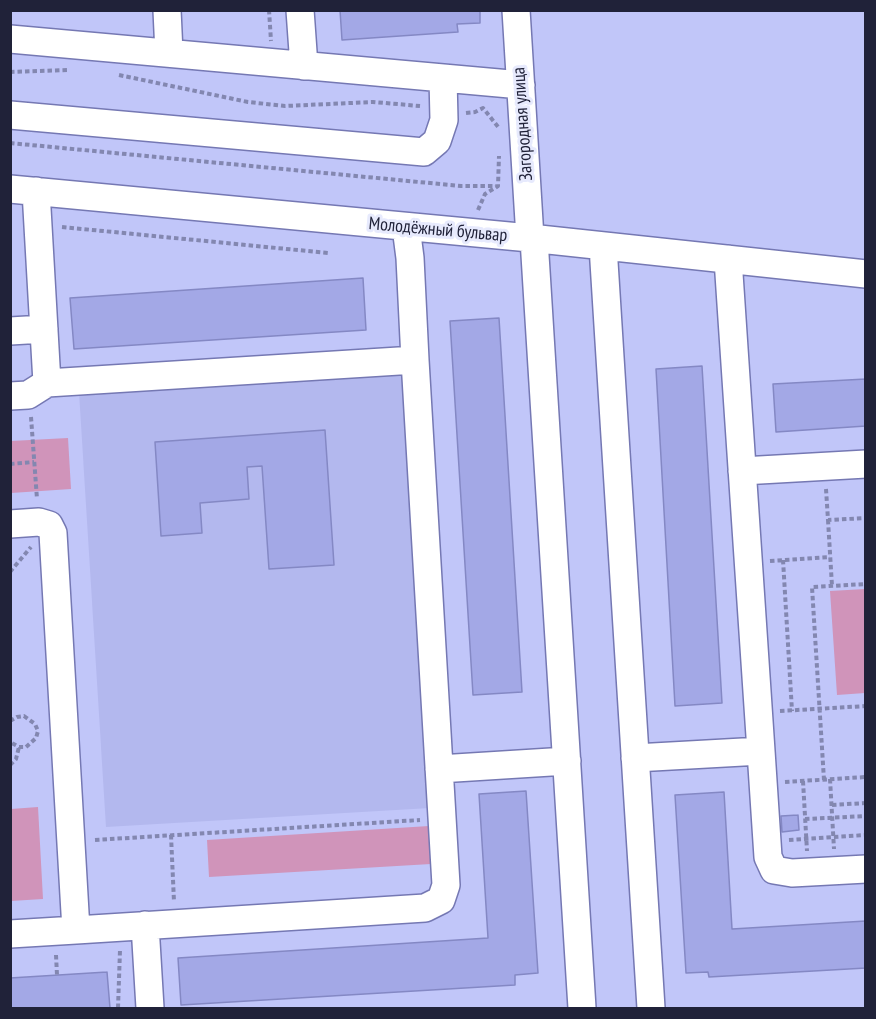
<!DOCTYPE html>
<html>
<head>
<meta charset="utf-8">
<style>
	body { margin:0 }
	#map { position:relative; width:876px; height:1019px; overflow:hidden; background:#c1c6f9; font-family:"PT Sans Narrow",sans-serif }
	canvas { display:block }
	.frame { position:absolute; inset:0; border:12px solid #202239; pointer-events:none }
</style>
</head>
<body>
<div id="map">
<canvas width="876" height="1019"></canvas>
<div class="frame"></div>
</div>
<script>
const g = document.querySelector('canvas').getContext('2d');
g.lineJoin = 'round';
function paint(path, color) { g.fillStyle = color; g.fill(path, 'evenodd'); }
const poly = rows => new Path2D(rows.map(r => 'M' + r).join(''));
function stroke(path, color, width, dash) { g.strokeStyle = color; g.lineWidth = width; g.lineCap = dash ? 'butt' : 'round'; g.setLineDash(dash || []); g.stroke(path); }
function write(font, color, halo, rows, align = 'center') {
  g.font = font + ' "PT Sans Narrow",sans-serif'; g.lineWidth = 6; g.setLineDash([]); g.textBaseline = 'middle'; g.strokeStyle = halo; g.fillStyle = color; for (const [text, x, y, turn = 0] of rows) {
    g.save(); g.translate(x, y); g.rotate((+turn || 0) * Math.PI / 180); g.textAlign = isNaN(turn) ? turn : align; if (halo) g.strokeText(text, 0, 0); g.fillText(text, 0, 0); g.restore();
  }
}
paint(poly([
	[404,370,430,808,106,827,79,392]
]), '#b3b8ee');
paint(poly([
	[68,438,71,489,11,493,11,441],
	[865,589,865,693,837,695,830,591],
	[38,807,43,899,11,901,11,809],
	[429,826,431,864,209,877,207,840]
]), '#d094ba');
const building = poly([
	[340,10,480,10,480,23,457,24,458,32,342,40,340,10],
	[363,278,366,330,74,349,70,298,363,278],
	[499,318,522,692,473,695,450,321,499,318],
	[702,366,722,703,675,706,656,369,702,366],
	[866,379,866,426,776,432,773,384,866,379],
	[325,430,334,565,269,569,262,466,247,467,249,499,200,503,202,533,161,536,155,442,325,430],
	[526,791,538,973,515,975,515,985,181,1005,178,958,488,938,479,794,526,791],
	[724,792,732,929,866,921,866,968,709,977,708,972,686,973,675,795,724,792],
	[798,815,799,830,782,832,781,816,798,815],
	[107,972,110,1008,10,1008,10,978,107,972]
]);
paint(building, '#a3a8e6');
stroke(building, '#8488c4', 1.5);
const minor = poly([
	[167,10,169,53],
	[300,10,304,66],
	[516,10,530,238],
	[10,39,521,85],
	[10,115,424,152,437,141,444,120,443,78],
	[10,189,530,238,866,274],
	[534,239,582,1008],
	[603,246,651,1008],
	[10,331,44,329],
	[47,383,415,360,410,258,406,227],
	[10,396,28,395,47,383,36,191],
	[742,471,866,464],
	[10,524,39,522,49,525,53,533,76,930,10,934],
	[761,751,768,857,774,870,792,873,866,869],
	[635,758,761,751,728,259],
	[439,769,567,761],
	[145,925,150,1008],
	[76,930,425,908,441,900,446,885,415,360]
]);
stroke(minor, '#7578b3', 30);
stroke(poly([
	[269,10,271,41],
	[10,72,67,70],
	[119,75,248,102,285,106,373,102,420,106],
	[466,113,475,112,483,108,499,128],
	[10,143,461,186,496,186],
	[478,210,485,194,498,186,499,156],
	[62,227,328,253],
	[31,417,37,499],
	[10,464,34,462],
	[826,489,828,520,866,518],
	[828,520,832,586],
	[783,560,792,711],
	[770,561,830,557],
	[10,572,31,547],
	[780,711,866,706],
	[10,721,17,717,24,716,35,724,38,731,36,738,26,747,19,747,10,742],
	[10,765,16,759,19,747],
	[830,779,834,849],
	[824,780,812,587,866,584],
	[803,781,807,851],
	[785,782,866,777],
	[832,805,866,803],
	[805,819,866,816],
	[171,835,174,902],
	[95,840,420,820],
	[789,840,866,835],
	[56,955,57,975],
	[118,1008,120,950]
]), '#8387b0', 4, [4.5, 3]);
stroke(minor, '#fff', 27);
write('18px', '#202239', '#e7eafd', [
	["Загородная улица",523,124,-94],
	["Молодёжный бульвар",438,230,5]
]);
</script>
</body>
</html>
